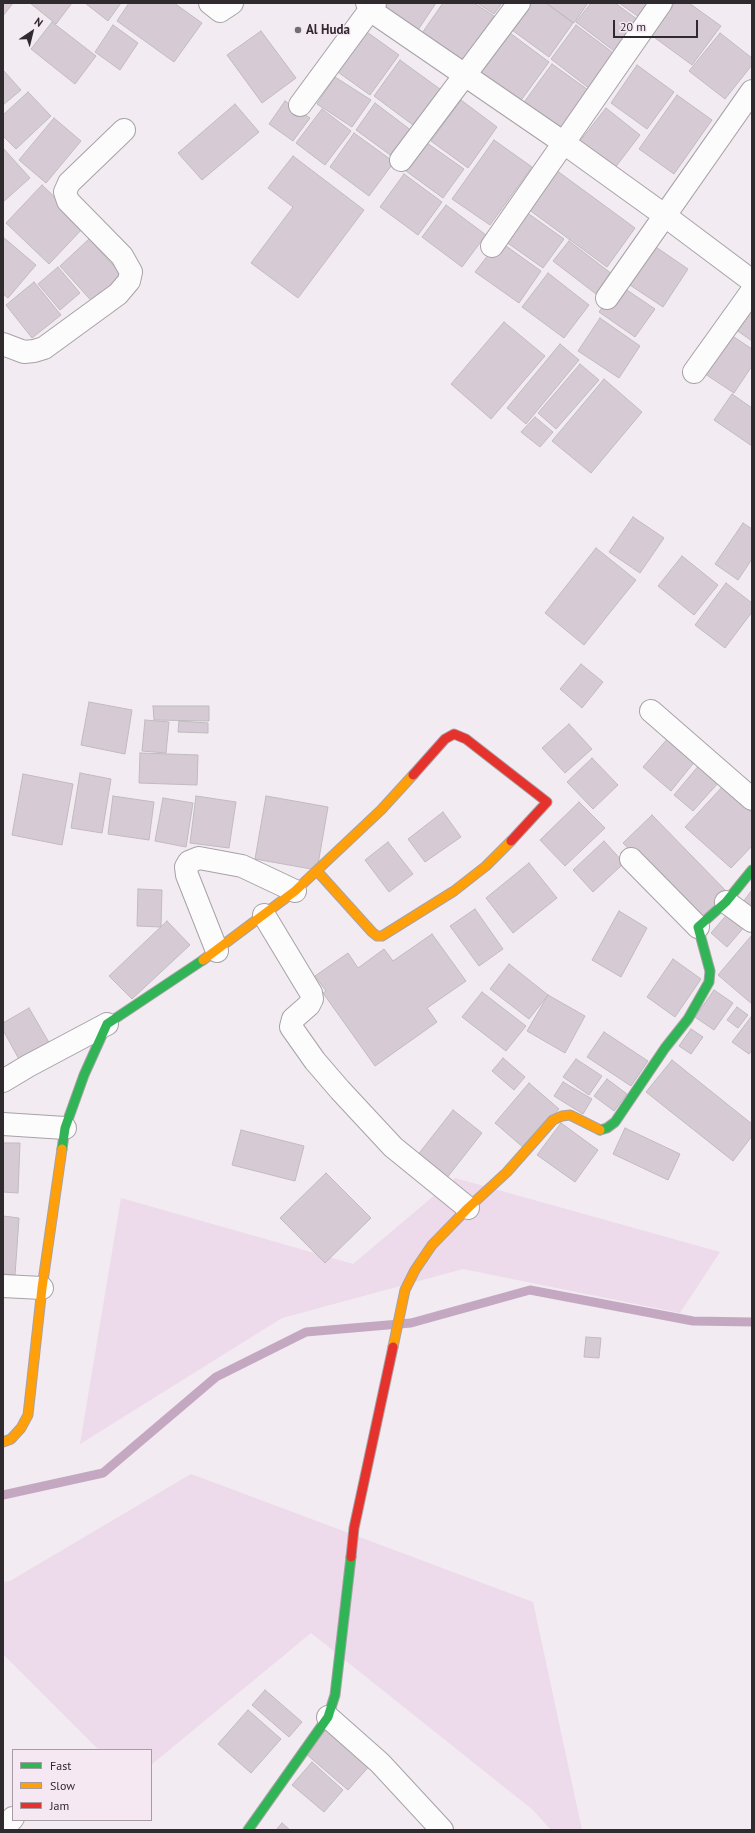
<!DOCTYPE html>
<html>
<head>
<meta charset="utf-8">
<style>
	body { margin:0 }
	#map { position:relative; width:755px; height:1833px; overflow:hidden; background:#f2ebf1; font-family:"PT Sans",sans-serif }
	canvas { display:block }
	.frame { position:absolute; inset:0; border:4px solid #2f2a2e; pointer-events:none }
	.legend { position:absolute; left:12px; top:1749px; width:140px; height:72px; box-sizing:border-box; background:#f5e8f3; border:1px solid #a69ca4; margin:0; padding:5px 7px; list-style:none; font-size:12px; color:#2f2a2e }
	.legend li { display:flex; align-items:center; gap:8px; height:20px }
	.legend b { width:20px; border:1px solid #a69ca4 }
	.north { position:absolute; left:12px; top:12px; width:40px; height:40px; -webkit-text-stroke:3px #f5e8f3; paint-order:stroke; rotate:35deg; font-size:11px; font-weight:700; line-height:16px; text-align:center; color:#2f2a2e }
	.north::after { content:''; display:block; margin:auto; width:14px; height:18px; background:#2f2a2e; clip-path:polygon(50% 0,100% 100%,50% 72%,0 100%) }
	.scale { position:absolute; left:613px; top:20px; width:85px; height:18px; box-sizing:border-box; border:2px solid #2f2a2e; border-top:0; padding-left:5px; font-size:12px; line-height:14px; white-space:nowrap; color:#2f2a2e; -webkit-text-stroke:3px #f5e8f3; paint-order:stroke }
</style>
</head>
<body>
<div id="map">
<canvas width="755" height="1833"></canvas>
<div class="frame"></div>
<ul class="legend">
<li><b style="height:5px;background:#30b455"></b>Fast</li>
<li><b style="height:5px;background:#ff9f0a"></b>Slow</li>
<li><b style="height:5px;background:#e5322d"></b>Jam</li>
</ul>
<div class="north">N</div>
<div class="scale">20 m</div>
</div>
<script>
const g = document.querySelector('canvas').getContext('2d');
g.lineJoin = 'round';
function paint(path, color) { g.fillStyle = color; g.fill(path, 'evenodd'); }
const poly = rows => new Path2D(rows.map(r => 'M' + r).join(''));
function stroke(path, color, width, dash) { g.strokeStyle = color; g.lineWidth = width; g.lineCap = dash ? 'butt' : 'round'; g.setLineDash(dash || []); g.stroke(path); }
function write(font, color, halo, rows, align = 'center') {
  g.font = font + ' "PT Sans",sans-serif'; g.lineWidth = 3; g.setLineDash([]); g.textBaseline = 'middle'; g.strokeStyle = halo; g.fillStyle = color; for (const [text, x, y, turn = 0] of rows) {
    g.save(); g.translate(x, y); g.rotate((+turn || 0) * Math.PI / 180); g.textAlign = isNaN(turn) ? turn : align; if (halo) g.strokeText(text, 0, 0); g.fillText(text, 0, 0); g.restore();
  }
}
paint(poly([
	[455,1178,720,1252,680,1313,463,1269,282,1318,80,1444,121,1198,353,1264],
	[191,1474,533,1602,582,1830,551,1830,533,1810,311,1633,151,1765,151,1750,99,1750,3,1654,3,1582,10,1581]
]), '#eddaea');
stroke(poly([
	[3,1495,103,1473,216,1377,306,1332,411,1323,530,1290,693,1321,752,1322]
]), '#c4a8c1', 9);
const building = poly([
	[3,3,13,3,3,16,3,3],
	[30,3,72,3,56,24,30,3],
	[85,3,121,3,108,21,85,3],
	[129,3,174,3,202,23,174,62,117,21,129,3],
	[387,3,436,3,414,36,380,13,387,3],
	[443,3,474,3,494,16,461,64,420,36,443,3],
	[477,3,502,3,494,14,477,3],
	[531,3,546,3,573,23,549,57,512,30,531,3],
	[546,3,588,3,574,23,546,3],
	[591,3,615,3,645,25,622,57,576,22,591,3],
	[619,3,649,3,639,17,619,3],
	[675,3,689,3,721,26,692,65,651,35,675,3],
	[52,22,96,56,75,84,31,49,52,22],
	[113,25,138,43,120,70,95,52,113,25],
	[576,25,616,55,590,89,551,59,576,25],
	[364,30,399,55,370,95,335,70,364,30],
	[261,31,296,78,262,103,227,55,261,31],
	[510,33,549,62,517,106,478,77,510,33],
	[720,33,752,58,752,65,725,99,689,71,720,33],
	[400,60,444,92,417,128,374,96,400,60],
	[552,64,591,92,557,137,519,109,552,64],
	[637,65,674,92,647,129,611,103,637,65],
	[3,70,21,90,3,105,3,70],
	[335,77,371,100,352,127,317,104,335,77],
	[28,92,51,116,16,149,3,136,3,115,28,92],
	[677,95,712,120,674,174,639,149,677,95],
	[461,100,497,127,468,168,431,141,461,100],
	[285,101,310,118,293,141,269,124,285,101],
	[375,103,412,131,393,157,356,130,375,103],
	[235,104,259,132,202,180,178,153,235,104],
	[606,108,640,135,611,173,576,146,606,108],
	[322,109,351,131,325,165,296,143,322,109],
	[54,118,81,141,46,183,19,160,54,118],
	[354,133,394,162,369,196,330,167,354,133],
	[494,140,532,167,490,225,452,199,494,140],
	[427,143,464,169,443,198,406,171,427,143],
	[3,148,30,178,3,202,3,148],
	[293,156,364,210,298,298,251,263,293,207,268,188,293,156],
	[556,170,635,228,607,267,528,209,556,170],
	[404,174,442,202,418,235,380,207,404,174],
	[42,185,85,226,49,264,6,223,42,185],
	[446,205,486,235,462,267,422,237,446,205],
	[522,209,564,239,543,268,502,239,522,209],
	[3,237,36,265,8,298,3,294,3,237],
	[89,239,126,279,96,306,60,266,89,239],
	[499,241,541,271,519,303,475,272,499,241],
	[569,241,612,274,596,294,553,261,569,241],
	[650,243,688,269,663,307,624,281,650,243],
	[58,267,80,293,60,310,38,284,58,267],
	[548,273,589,305,564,338,522,307,548,273],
	[34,282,61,315,32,338,6,305,34,282],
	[618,284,655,309,635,337,599,312,618,284],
	[752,298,752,341,732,327,752,298],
	[600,318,640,346,619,378,578,351,600,318],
	[504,322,545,356,491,419,451,384,504,322],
	[728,333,752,349,752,366,734,393,702,372,728,333],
	[560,344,579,360,526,424,507,408,560,344],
	[580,364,599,380,556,429,538,413,580,364],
	[604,379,642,412,591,473,552,441,604,379],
	[732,394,752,408,752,446,714,420,732,394],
	[535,417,553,432,540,447,521,432,535,417],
	[633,517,664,538,640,573,609,552,633,517],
	[743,523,752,529,752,559,738,580,715,564,743,523],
	[596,548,636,580,584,645,545,613,596,548],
	[682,556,718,585,694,615,658,586,682,556],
	[726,583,752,603,752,612,725,648,695,625,726,583],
	[581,664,603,682,582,708,560,689,581,664],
	[89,702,132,710,125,754,81,745,89,702],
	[153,706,209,706,209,721,154,720,153,706],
	[145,720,169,722,166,753,142,751,145,720],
	[179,721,208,723,208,733,178,732,179,721],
	[569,724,592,749,565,773,542,748,569,724],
	[669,737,696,760,671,791,643,767,669,737],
	[140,753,198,755,197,785,139,783,140,753],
	[592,758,618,785,593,809,567,782,592,758],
	[700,764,720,781,693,811,674,795,700,764],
	[80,773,111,779,102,833,71,828,80,773],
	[23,774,73,784,62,845,12,835,23,774],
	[723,786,752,813,752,846,731,868,685,827,723,786],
	[113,796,154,802,149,840,108,834,113,796],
	[196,796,236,802,229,848,190,843,196,796],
	[266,796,328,807,317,870,255,859,266,796],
	[163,798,193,803,186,847,155,841,163,798],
	[579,802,605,828,565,866,540,840,579,802],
	[443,812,461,837,425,862,408,839,443,812],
	[652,815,728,893,699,921,623,843,652,815],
	[604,841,624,863,593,892,573,870,604,841],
	[388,842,413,874,389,892,365,860,388,842],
	[529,863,557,898,513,933,486,898,529,863],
	[138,889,162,890,161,927,137,926,138,889],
	[752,890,752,918,739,907,752,890],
	[475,909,503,949,479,966,450,926,475,909],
	[619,911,647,928,621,977,592,960,619,911],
	[730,911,746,925,727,947,711,933,730,911],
	[167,921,190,945,132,999,109,976,167,921],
	[432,934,466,981,427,1008,437,1022,375,1066,323,993,326,991,315,976,348,953,358,968,384,949,393,961,432,934],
	[752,935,752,1004,718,975,752,935],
	[673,959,701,979,675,1017,647,997,673,959],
	[509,964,548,995,529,1019,490,989,509,964],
	[714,990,733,1003,714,1030,695,1017,714,990],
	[482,992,526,1026,506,1051,462,1017,482,992],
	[548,995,585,1016,565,1053,527,1031,548,995],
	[737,1007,748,1015,738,1028,727,1020,737,1007],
	[29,1008,51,1046,21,1063,3,1030,3,1023,29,1008],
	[751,1017,752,1018,752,1050,749,1054,732,1042,751,1017],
	[691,1029,703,1037,691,1054,679,1046,691,1029],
	[604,1032,648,1061,631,1086,587,1057,604,1032],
	[503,1058,525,1077,514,1090,492,1071,503,1058],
	[576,1059,602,1076,589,1095,563,1077,576,1059],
	[672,1060,752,1124,752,1136,733,1161,646,1092,672,1060],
	[607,1079,627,1094,614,1111,594,1096,607,1079],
	[563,1082,592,1099,583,1114,554,1096,563,1082],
	[529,1083,559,1109,525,1149,495,1123,529,1083],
	[453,1110,482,1133,446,1179,417,1156,453,1110],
	[561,1123,598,1150,575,1182,537,1155,561,1123],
	[625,1128,680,1154,668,1180,613,1154,625,1128],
	[241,1130,304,1146,295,1181,232,1165,241,1130],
	[3,1143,20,1143,18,1193,3,1192,3,1143],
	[326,1173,371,1218,325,1263,280,1218,326,1173],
	[3,1216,19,1218,15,1275,3,1274,3,1216],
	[586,1337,601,1338,599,1358,584,1357,586,1337],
	[265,1690,302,1722,289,1737,252,1705,265,1690],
	[248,1710,281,1739,251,1773,218,1744,248,1710],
	[329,1726,372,1763,348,1790,305,1753,329,1726],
	[312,1762,343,1790,324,1812,292,1785,312,1762],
	[282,1823,290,1830,276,1830,282,1823]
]);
paint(building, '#d6cbd4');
stroke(building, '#c0bbbf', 1);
const street = poly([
	[210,3,220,11,232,3],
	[367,3,370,10,564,143,664,215,752,281],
	[300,105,375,3],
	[401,160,519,3],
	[492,246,661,3],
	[607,298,752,91],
	[3,344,24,352,34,351,44,348,118,294,129,281,131,272,122,256,68,201,65,192,69,183,124,130],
	[694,372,752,291],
	[651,711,752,799],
	[631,859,698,927],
	[726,902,752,921],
	[264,915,311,993,312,999,309,1005,293,1019,291,1027,315,1061,340,1090,393,1147,468,1208],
	[217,951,187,875,186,867,189,862,199,858,242,866,295,891],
	[3,1081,28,1066,107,1024],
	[3,1124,65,1128],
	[3,1286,42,1288],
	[328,1717,380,1763,442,1830],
	[3,1829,13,1818]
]);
const fast = poly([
	[600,1130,607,1128,615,1122,665,1048,688,1019,709,982,710,971,698,927,726,902,752,870],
	[62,1149,65,1128,84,1075,107,1024,203,960],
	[248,1830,328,1717,335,1695,351,1557]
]);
const slow = poly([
	[317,871,372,932,377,936,382,936,454,891,486,866,511,841],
	[203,960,295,891,381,810,413,775],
	[393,1347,405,1290,415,1270,432,1245,468,1208,507,1172,553,1120,562,1116,570,1115,600,1130],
	[3,1442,11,1439,21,1428,28,1415,42,1288,62,1149]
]);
const jam = poly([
	[413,775,445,739,454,734,466,739,547,802,511,841],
	[351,1557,354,1528,393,1347]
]);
stroke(street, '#a7a2a6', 24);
stroke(fast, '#a7a2a6', 11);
stroke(slow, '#a7a2a6', 11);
stroke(jam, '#a7a2a6', 11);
stroke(street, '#fdfcfd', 22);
stroke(fast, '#30b455', 9);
stroke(slow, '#ff9f0a', 9);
stroke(jam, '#e5322d', 9);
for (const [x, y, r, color] of [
	[298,30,4,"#736e72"]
]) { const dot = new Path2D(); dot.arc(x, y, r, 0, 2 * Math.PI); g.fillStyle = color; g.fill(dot); stroke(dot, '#f5e8f3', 1.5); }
write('bold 13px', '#2f2a2e', '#f5e8f3', [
	["Al Huda",306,30]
], 'left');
</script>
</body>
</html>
